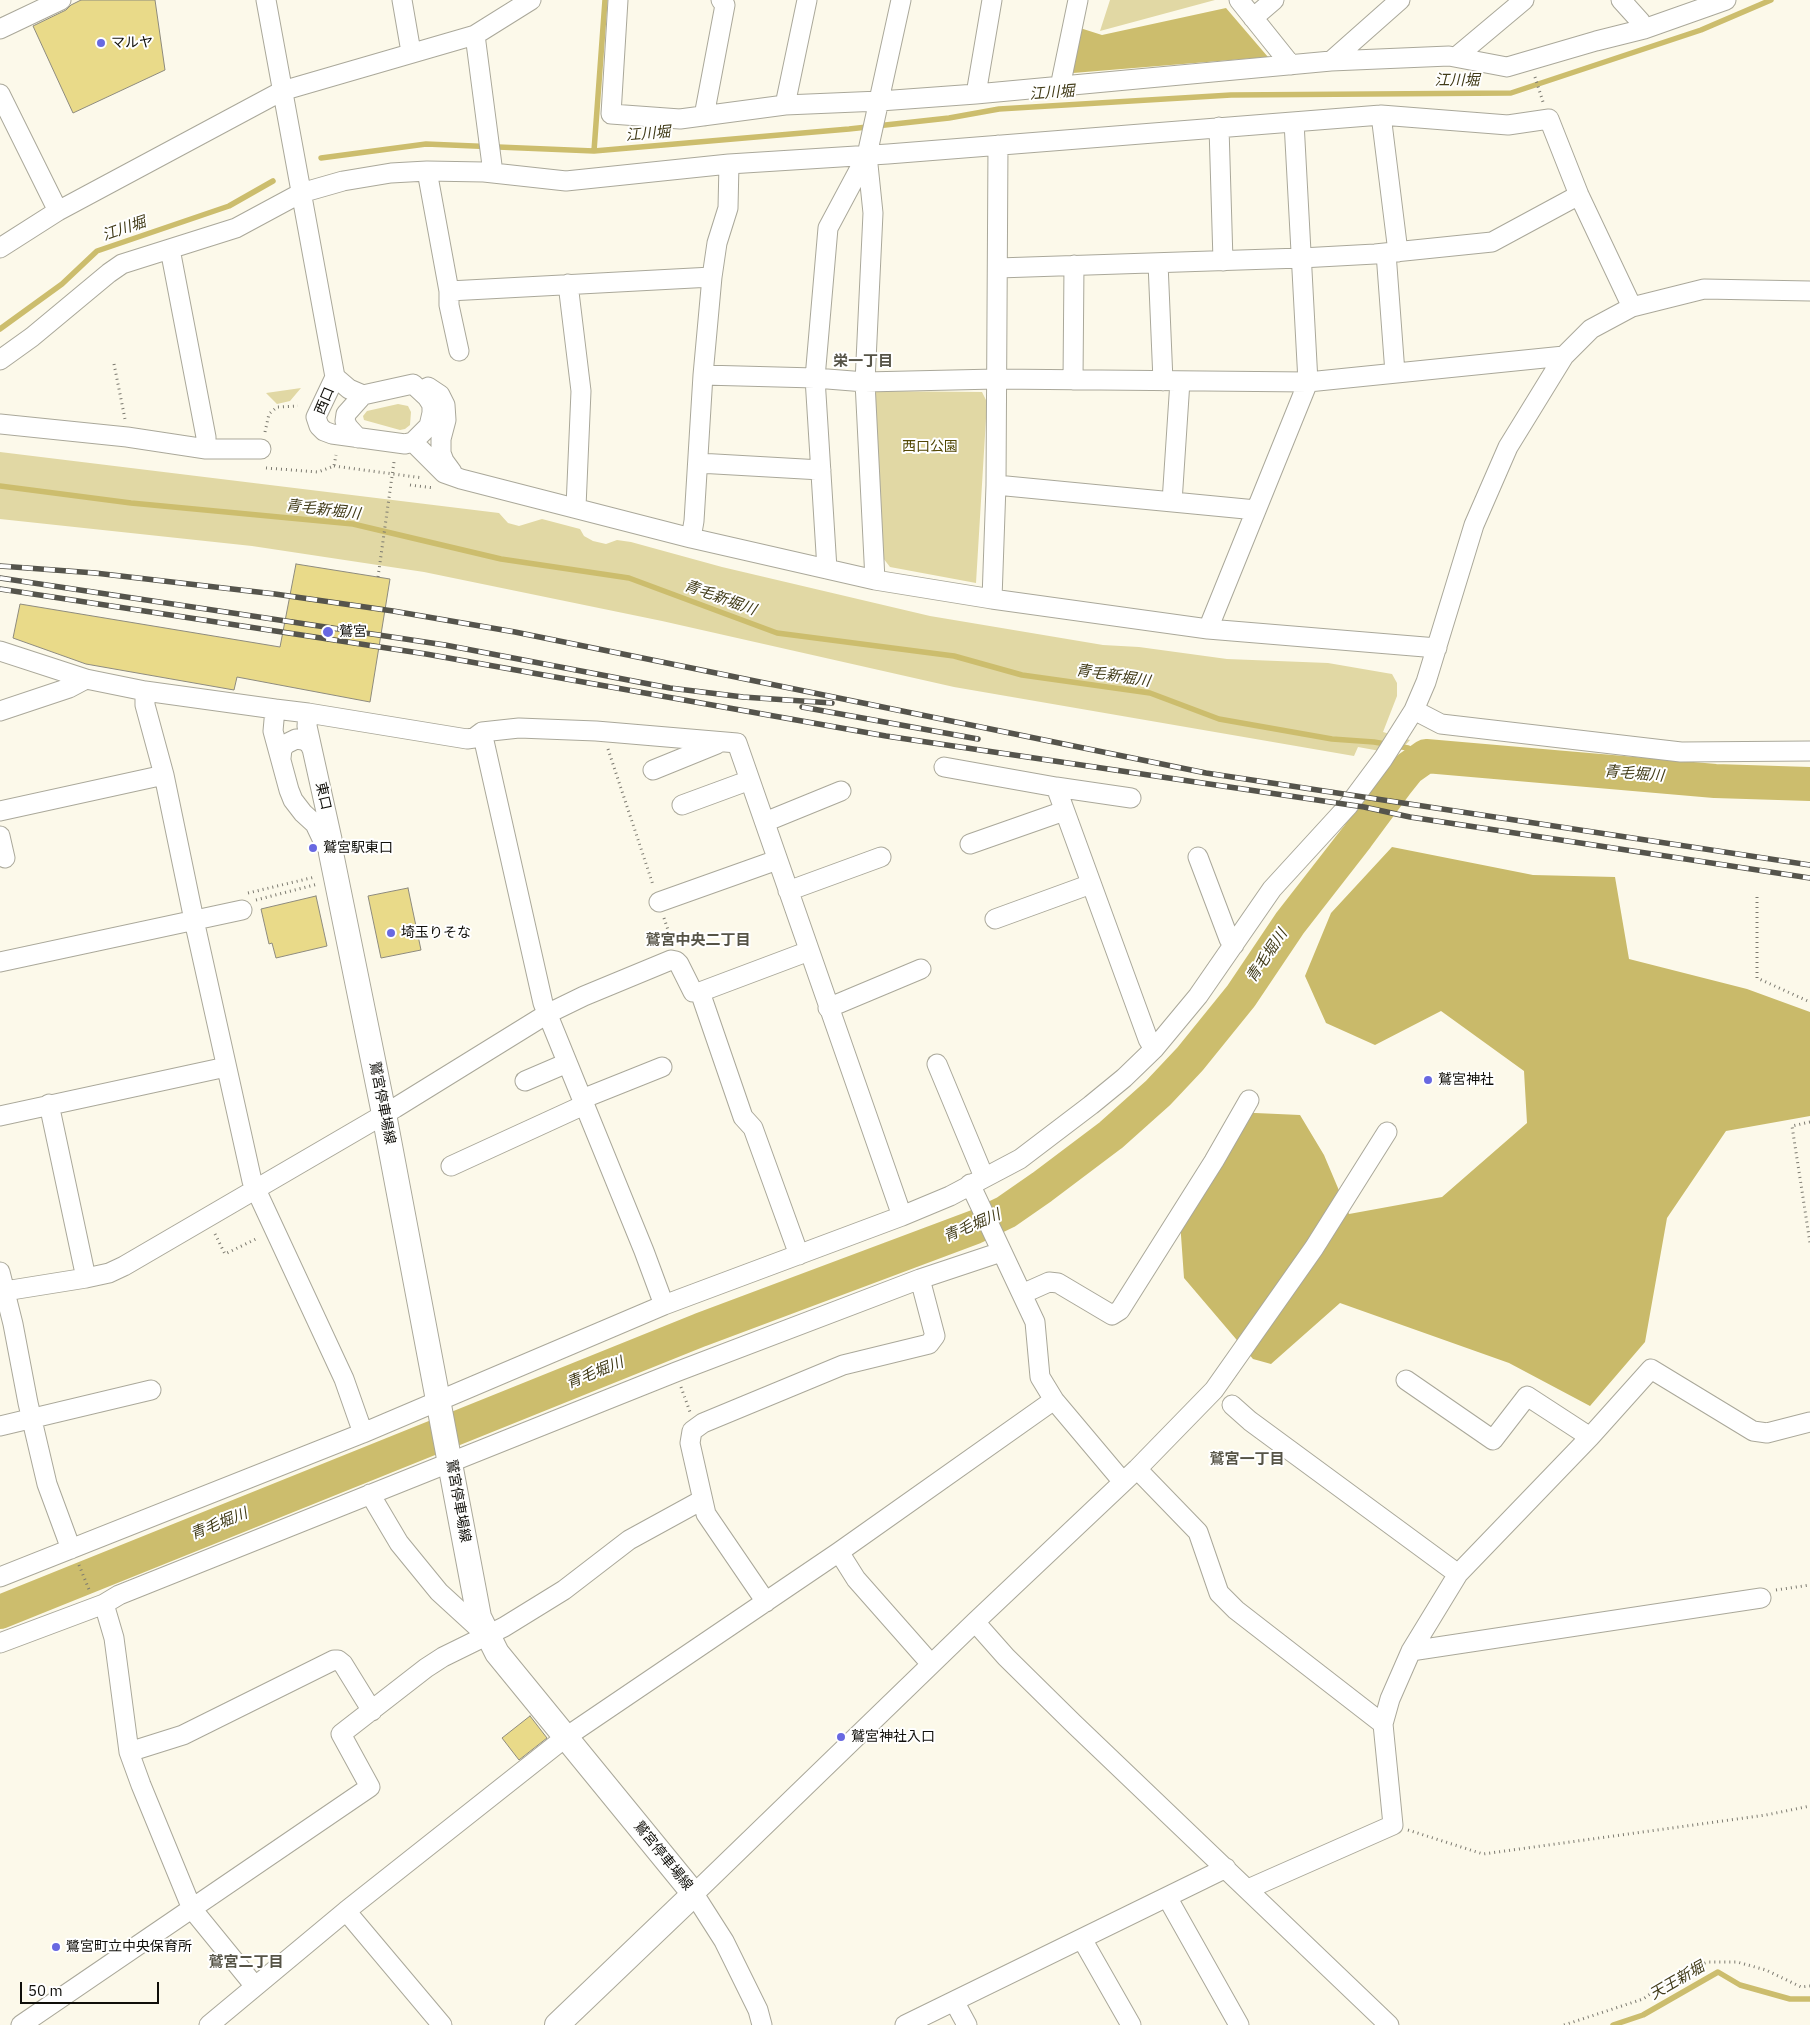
<!DOCTYPE html>
<html>
<head>
<meta charset="utf-8">
<style>
	body { margin:0 }
	#map { position:relative; width:1810px; height:2025px; overflow:hidden; background:#fcf9ea; font-family:"IBM Plex Sans",sans-serif }
	canvas { display:block }
	.scale { position:absolute; left:20px; top:1982px; width:139px; height:22px; box-sizing:border-box; border:2px solid #0f0e09; border-top:0; padding-left:6px; font-size:15px; line-height:18px; white-space:nowrap; color:#0f0e09; -webkit-text-stroke:4px #fff; paint-order:stroke }
</style>
</head>
<body>
<div id="map">
<canvas width="1810" height="2025"></canvas>
<div class="scale">50 m</div>
</div>
<script>
const g = document.querySelector('canvas').getContext('2d');
g.lineJoin = 'round';
function paint(path, color) { g.fillStyle = color; g.fill(path, 'evenodd'); }
const poly = rows => new Path2D(rows.map(r => 'M' + r).join(''));
function stroke(path, color, width, dash) { g.strokeStyle = color; g.lineWidth = width; g.lineCap = dash ? 'butt' : 'round'; g.setLineDash(dash || []); g.stroke(path); }
function write(font, color, halo, rows, align = 'center') {
  g.font = font + ' "IBM Plex Sans","Noto Sans JP",sans-serif'; g.lineWidth = 4; g.setLineDash([]); g.textBaseline = 'middle'; g.strokeStyle = halo; g.fillStyle = color; for (const [text, x, y, turn = 0] of rows) {
    g.save(); g.translate(x, y); g.rotate((+turn || 0) * Math.PI / 180); g.textAlign = isNaN(turn) ? turn : align; if (halo) g.strokeText(text, 0, 0); g.fillText(text, 0, 0); g.restore();
  }
}
paint(poly([
	[1110,0,1215,0,1100,31],
	[301,388,290,401,277,404,266,393],
	[870,391,982,392,987,402,976,583,890,567,883,558],
	[398,404,408,406,411,412,410,425,405,429,400,430,364,420,363,416,367,411],
	[0,452,499,513,508,523,519,526,542,519,580,529,584,536,593,541,606,544,617,540,631,542,722,567,930,616,1103,645,1139,647,1227,659,1328,663,1392,674,1397,683,1397,696,1383,732,1410,740,1397,754,1358,747,1354,756,954,687,662,621,424,572,252,546,0,519]
]), '#e1d8a4');
paint(poly([
	[1392,847,1533,875,1615,877,1629,959,1747,989,1810,1012,1810,1116,1726,1131,1667,1218,1645,1342,1590,1406,1509,1363,1340,1303,1271,1364,1253,1359,1184,1278,1179,1207,1233,1112,1300,1115,1324,1155,1349,1214,1442,1197,1527,1123,1524,1071,1441,1011,1375,1045,1326,1023,1305,976,1331,913]
]), '#c9ba6a');
paint(poly([
	[1226,8,1268,57,1073,73,1080,28,1102,35]
]), '#ccbd6d');
stroke(poly([
	[594,151,605,0],
	[321,158,426,144,594,151,849,129,949,118,999,109,1231,95,1511,93,1701,30,1771,0],
	[0,329,62,284,97,251,229,206,273,181],
	[0,486,131,503,353,524,501,559,629,578,777,633,954,656,1022,675,1150,693,1219,719,1332,739,1374,742,1408,748,1426,756],
	[1613,2025,1643,2015,1718,1972,1740,1985,1790,1999,1810,1999]
]), '#ccbd6d', 5.5);
stroke(poly([
	[0,1612,700,1330,975,1227,1006,1212,1042,1187,1111,1135,1158,1093,1190,1059,1241,996,1290,923,1357,837,1397,783,1409,768,1426,756,1715,781,1810,784]
]), '#ccbd6d', 34);
const building = poly([
	[81,0,155,0,165,70,73,113,33,26,66,10,71,5,81,0],
	[296,564,390,579,370,702,237,677,234,690,86,664,13,638,20,604,280,647,296,564],
	[408,888,421,950,381,958,368,896,408,888],
	[316,896,327,946,276,958,272,943,269,944,261,909,316,896],
	[530,1716,547,1738,519,1760,502,1738,530,1716]
]);
paint(building, '#e9da89');
stroke(building, '#8e8b7e', 1);
const minor = poly([
	[266,0,335,377],
	[402,0,411,52],
	[618,0,611,114,680,119,785,105,880,101,976,94,1331,61,1449,56,1507,67,1596,41,1644,29,1726,0],
	[1239,0,1291,65],
	[1621,0,1640,21,1644,29],
	[1253,18,1274,0],
	[0,29,61,0],
	[475,35,493,173],
	[1456,57,1524,0],
	[1331,61,1400,0],
	[1060,87,1078,0],
	[0,94,58,211],
	[976,94,992,0],
	[785,105,807,0],
	[1381,115,1398,252],
	[704,116,725,5,721,0],
	[1219,127,1223,261],
	[867,155,901,0],
	[427,171,449,291,449,305,459,351],
	[0,248,58,211,282,91,475,35,531,0],
	[170,249,206,437,206,449],
	[1386,253,1395,373],
	[1158,263,1163,381],
	[998,268,1301,258,1375,254,1492,242,1579,195],
	[568,284,581,391,576,507],
	[449,291,712,277],
	[0,360,32,337,109,273,122,264,236,228,301,193,343,181,391,173,427,171,484,172,566,181,729,164,888,154,1381,115,1508,125,1549,119,1579,195,1632,307],
	[703,375,815,378,865,382,996,379,1308,382,1564,356],
	[335,377,349,389,363,395,413,384,427,397,432,405,432,413,429,426,413,442,405,444,332,434,324,431,319,426,316,417,335,377],
	[1073,380,1074,265],
	[428,387,440,395,445,405,446,420,441,439,441,453,444,461,452,472],
	[0,424,127,437,206,449,261,449],
	[358,438,348,427,345,421,346,414,363,395],
	[413,442,444,473,461,479,691,538,875,580,992,599,1208,629,1437,648],
	[698,463,821,470],
	[996,485,1256,510],
	[1172,502,1180,381],
	[691,538,694,521,703,375,712,277,717,243,728,208,729,164],
	[827,569,815,378,828,228,867,155,873,213,865,382,875,580],
	[992,599,996,485,998,145],
	[1208,629,1308,382,1294,122],
	[0,651,86,679,145,691,275,709],
	[145,691,145,705,164,775,194,920,252,1181,344,1379,363,1433],
	[275,709,308,713,307,726,332,839,331,853,324,843,315,824,303,813,293,800,289,790,273,731,275,709],
	[1414,710,1441,724,1681,752,1810,751],
	[0,711,69,688,86,679],
	[308,713,467,739,474,738,482,732,519,728,596,731,737,743,902,1216],
	[482,732,543,1003,644,1251,664,1305],
	[281,758,282,749,286,744,296,739,303,740,309,743,312,749],
	[944,767,1056,787,1131,798],
	[653,770,717,744],
	[1056,787,1148,1039,1154,1049],
	[682,805,750,780],
	[0,811,164,775],
	[765,822,841,791],
	[0,836,5,858],
	[970,844,1064,811],
	[1198,857,1229,939,1234,945],
	[788,891,881,857],
	[659,902,777,860],
	[995,919,1091,884],
	[0,962,242,910],
	[700,992,743,1117,753,1128,799,1255],
	[828,1008,921,969],
	[937,1064,984,1177],
	[525,1081,567,1063],
	[582,1099,662,1067],
	[49,1104,86,1278],
	[0,1116,226,1067],
	[451,1166,584,1105],
	[970,1184,1035,1322,1040,1377,1054,1400,1123,1482],
	[0,1272,13,1324,28,1403,47,1484,71,1549],
	[5,1291,86,1278,109,1273,124,1266,395,1108,547,1014,584,996,671,960,676,961,679,964,693,992,700,992,809,951],
	[1022,1294,1049,1282,1058,1283,1112,1315,1120,1310,1214,1161,1249,1100],
	[1406,1380,1493,1440,1527,1396,1590,1437],
	[1232,1405,1250,1421,1458,1574],
	[0,1426,151,1390],
	[1137,1469,1198,1532,1219,1593,1236,1610,1383,1724],
	[370,1494,399,1543,439,1592,486,1635],
	[839,1552,856,1579,931,1664],
	[0,1577,363,1433,664,1305,902,1216,950,1196,1020,1159,1091,1105,1124,1078,1154,1049,1198,996,1272,889,1348,806,1383,759,1414,710,1426,682,1474,525,1508,447,1564,356,1591,329,1632,307,1704,289,1810,291],
	[766,1602,706,1514,690,1443,692,1431,703,1423,843,1365,929,1344,935,1336,920,1279],
	[104,1604,114,1638,129,1752,141,1785,192,1909,254,1985],
	[975,1622,1006,1657,1073,1723,1389,2025],
	[0,1643,104,1604,119,1595,676,1372,920,1279,1001,1252],
	[1411,1651,1761,1598],
	[129,1752,183,1735,334,1660,338,1660,343,1664,372,1711],
	[1248,1889,1393,1825,1383,1724,1390,1699,1411,1651,1458,1574,1590,1437,1651,1369,1753,1431,1767,1433,1810,1422],
	[1167,1897,1239,2025],
	[346,1911,442,2025],
	[1082,1939,1131,2025],
	[954,2001,967,2025],
	[21,2025,370,1787,341,1734,426,1668,443,1657,504,1627,564,1590,629,1540,702,1500],
	[209,2025,346,1911,566,1737,839,1552,1054,1400],
	[762,2025,758,2010,724,1941,694,1894,975,1622,1137,1469,1214,1390,1314,1248,1387,1132],
	[905,2025,1226,1868]
]);
const major = poly([
	[331,853,384,1114,479,1617,497,1653,694,1894,557,2025]
]);
stroke(minor, '#aaa89a', 21);
stroke(major, '#aaa89a', 26);
stroke(poly([
	[1535,77,1543,102],
	[114,364,125,419],
	[265,432,269,414,277,407,298,406],
	[334,466,423,478],
	[266,468,318,472,334,466,336,455],
	[410,485,434,488],
	[378,577,394,462],
	[608,749,653,885],
	[248,893,315,877],
	[1757,897,1757,978,1810,1002],
	[256,900,318,884],
	[664,918,672,942],
	[1810,1122,1792,1126,1810,1243],
	[215,1234,225,1254,258,1238],
	[681,1387,690,1412],
	[79,1565,90,1592],
	[1776,1590,1810,1585],
	[1408,1830,1483,1854,1766,1815,1810,1806],
	[1564,2025,1643,1999,1686,1969,1708,1962,1737,1962,1766,1970,1801,1987,1810,1986]
]), '#7c7a70', 3, [1, 4]);
stroke(minor, '#fff', 19);
stroke(major, '#fff', 24);
const rail = poly([
	[0,566,95,573,275,594,393,611,515,632,1206,773,1810,865],
	[0,578,445,645,670,688,743,697,832,703],
	[0,589,426,654,886,736,1364,807,1410,817,1810,878],
	[802,707,978,739]
]);
stroke(rail, '#55544c', 5.5);
stroke(rail, '#fff', 4, [11]);
for (const [x, y, r, color] of [
	[101,43,5,"#6868e1"],
	[328,632,6,"#6868e1"],
	[313,848,5,"#6868e1"],
	[391,933,5,"#6868e1"],
	[1428,1080,5,"#6868e1"],
	[841,1737,5,"#6868e1"],
	[56,1947,5,"#6868e1"]
]) { const dot = new Path2D(); dot.arc(x, y, r, 0, 2 * Math.PI); g.fillStyle = color; g.fill(dot); stroke(dot, '#fff', 2); }
write('14px', '#0f0e09', '#fff', [
	["マルヤ",111,43],
	["鷲宮",339,632],
	["鷲宮駅東口",323,848],
	["埼玉りそな",401,933],
	["鷲宮神社",1438,1080],
	["鷲宮神社入口",851,1737],
	["鷺宮町立中央保育所",66,1947]
], 'left');
write('14px', '#0f0e09', '#fff', [
	["西口",325,401,-67],
	["東口",323,796,77],
	["鷲宮停車場線",382,1103,79],
	["鷲宮停車場線",458,1501,80],
	["鷲宮停車場線",663,1856,51]
]);
write('14px', '#524805', '#fff', [
	["西口公園",930,447]
]);
write('italic 15px', '#413b18', '#fff', [
	["江川堀",1457,81],
	["江川堀",1052,93,-4],
	["江川堀",648,134,-5],
	["江川堀",124,229,-19],
	["青毛新堀川",323,510,7],
	["青毛新堀川",720,598,20],
	["青毛新堀川",1113,676,9],
	["青毛堀川",1634,774,5],
	["青毛堀川",1267,956,-56],
	["青毛堀川",972,1226,-23],
	["青毛堀川",595,1373,-22],
	["青毛堀川",219,1524,-22],
	["天王新堀",1677,1981,-30]
]);
write('bold 15px', '#565447', '#fff', [
	["栄一丁目",863,362],
	["鷲宮中央二丁目",698,941],
	["鷲宮一丁目",1247,1460],
	["鷲宮二丁目",246,1963]
]);
</script>
</body>
</html>
